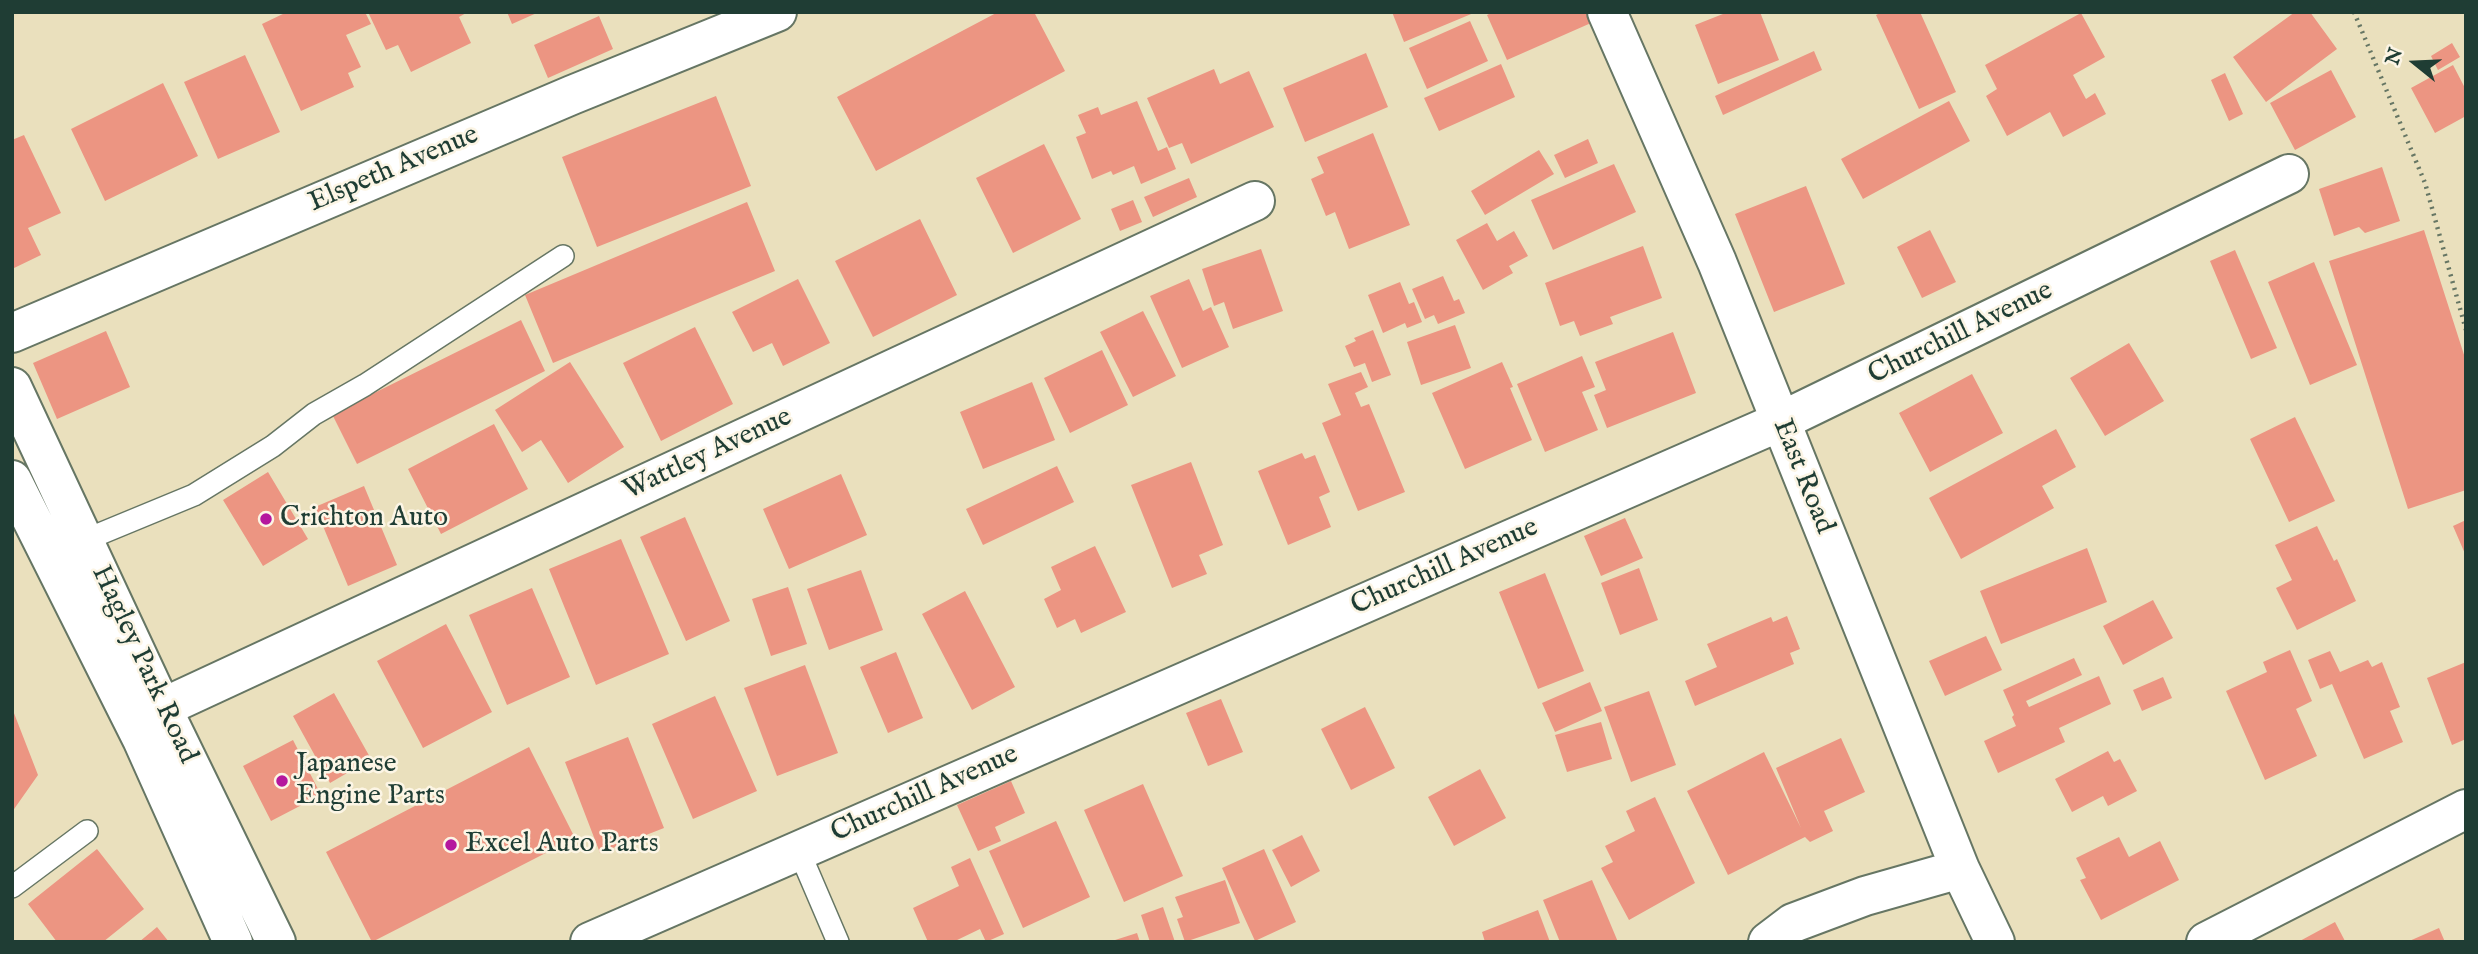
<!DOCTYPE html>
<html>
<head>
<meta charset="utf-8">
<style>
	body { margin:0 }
	#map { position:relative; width:2478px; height:954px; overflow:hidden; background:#eae0bd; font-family:"IM FELL English",serif }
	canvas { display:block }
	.frame { position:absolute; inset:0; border:14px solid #1f3d34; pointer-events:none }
	.north { position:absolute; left:2380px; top:28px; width:70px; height:70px; -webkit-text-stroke:5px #fcf5e5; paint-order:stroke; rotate:288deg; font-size:19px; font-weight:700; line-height:28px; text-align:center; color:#1f3d34 }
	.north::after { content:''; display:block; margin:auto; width:24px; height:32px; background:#1f3d34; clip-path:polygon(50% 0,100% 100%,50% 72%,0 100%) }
</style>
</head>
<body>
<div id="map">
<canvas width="2478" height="954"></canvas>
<div class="frame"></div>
<div class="north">N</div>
</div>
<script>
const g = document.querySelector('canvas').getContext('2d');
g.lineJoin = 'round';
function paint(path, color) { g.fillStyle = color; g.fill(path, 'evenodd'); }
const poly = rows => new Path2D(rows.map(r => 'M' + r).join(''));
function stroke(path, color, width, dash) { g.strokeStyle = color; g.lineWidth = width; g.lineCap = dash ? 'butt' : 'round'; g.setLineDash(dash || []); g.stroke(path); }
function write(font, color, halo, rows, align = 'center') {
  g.font = font + ' "IM FELL English",serif'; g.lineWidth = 5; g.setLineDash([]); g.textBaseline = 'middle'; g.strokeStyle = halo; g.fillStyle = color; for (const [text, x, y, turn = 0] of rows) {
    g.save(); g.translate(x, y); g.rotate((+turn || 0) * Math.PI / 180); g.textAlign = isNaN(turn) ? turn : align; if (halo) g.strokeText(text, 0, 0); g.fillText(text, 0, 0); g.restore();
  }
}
paint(poly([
	[287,12,365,12,371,24,346,35,361,67,348,73,354,87,301,111,262,24],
	[368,12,468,12,459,17,471,43,411,72,398,45,386,50],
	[507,12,539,12,512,24],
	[998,12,1034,12,1065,71,876,171,837,97],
	[1392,12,1476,12,1404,42],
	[1493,12,1586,12,1591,23,1507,60,1487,15],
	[1728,12,1760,12,1779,60,1718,84,1695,25],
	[1882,12,1920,12,1956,92,1919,109,1876,15],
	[2295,12,2310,12,2337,49,2266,102,2233,57],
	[2081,13,2105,57,2073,75,2086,99,2095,93,2106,114,2063,137,2050,112,2007,136,1986,96,1997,89,1985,65],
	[599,16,613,49,548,78,534,45],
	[1470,21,1488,61,1427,89,1409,48],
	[2452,43,2460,57,2438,70,2431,56],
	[1814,51,1822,70,1723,115,1715,96],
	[1366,53,1388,107,1305,142,1283,88],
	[245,55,280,132,218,159,184,82],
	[1501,64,1515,97,1439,131,1424,98],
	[2453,65,2466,90,2466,116,2435,133,2411,88],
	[1214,69,1220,84,1249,71,1274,127,1191,164,1182,143,1169,148,1147,98],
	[2331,70,2356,117,2295,150,2270,103],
	[2225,73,2243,114,2229,121,2211,80],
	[163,83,198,156,105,201,71,129],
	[716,96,751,186,597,247,562,157],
	[1137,101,1158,151,1167,147,1176,169,1141,184,1134,166,1113,175,1111,171,1092,179,1076,137,1086,133,1078,115,1098,107,1101,115],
	[1949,101,1970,141,1863,199,1841,159],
	[1373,133,1410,225,1349,249,1335,212,1326,216,1311,179,1324,173,1317,157],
	[24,135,61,213,28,228,41,255,12,269,12,140],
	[1588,139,1598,163,1565,178,1554,155],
	[1044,144,1081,219,1013,253,976,178],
	[1539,150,1554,174,1485,215,1471,191],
	[1614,164,1636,212,1553,250,1531,200],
	[2382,167,2400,221,2365,233,2359,227,2334,236,2319,189],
	[1189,178,1197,197,1153,217,1144,197],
	[1806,186,1845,284,1774,312,1735,214],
	[1133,200,1142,222,1120,231,1111,209],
	[747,202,775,271,553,363,525,295],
	[920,219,957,295,873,337,835,261],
	[1487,223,1497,241,1514,231,1528,256,1509,266,1513,273,1483,290,1456,240],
	[1930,230,1956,282,1922,298,1897,247],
	[2424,230,2466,361,2466,490,2408,509,2329,261],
	[1643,246,1662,298,1610,317,1613,324,1580,336,1574,321,1560,326,1545,283],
	[1261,249,1283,311,1233,329,1224,302,1214,306,1202,269],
	[2235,250,2277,348,2251,359,2210,261],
	[2314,262,2357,365,2310,385,2268,282],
	[1443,276,1454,301,1459,299,1465,313,1438,324,1434,315,1425,319,1412,289],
	[798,279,830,343,783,366,772,343,753,352,732,312],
	[1189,279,1203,311,1211,307,1229,347,1182,368,1150,296],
	[1400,282,1409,304,1414,302,1422,322,1407,328,1405,323,1383,333,1368,295],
	[1143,311,1176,376,1133,397,1100,332],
	[521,320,545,371,357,464,332,414],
	[1455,325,1471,368,1421,385,1407,342],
	[695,327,733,404,661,441,623,363],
	[1373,330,1391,375,1372,382,1365,363,1354,367,1345,346,1356,341,1354,338],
	[106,331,130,387,57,419,33,363],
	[1673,332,1696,393,1607,428,1594,395,1606,390,1595,362],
	[2129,343,2164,401,2105,436,2070,378],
	[1102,350,1128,405,1070,433,1044,378],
	[1582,356,1595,387,1582,392,1598,430,1545,452,1517,384],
	[570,362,624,447,568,483,541,440,522,452,495,410],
	[1502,362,1513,387,1510,388,1532,440,1465,469,1432,393],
	[1361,372,1368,387,1355,393,1361,407,1369,404,1405,492,1358,511,1322,423,1341,415,1328,384],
	[1972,374,2003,433,1930,472,1899,413],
	[1032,382,1055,440,983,469,960,412],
	[2295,417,2335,501,2289,522,2250,439],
	[494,424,528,489,441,534,408,469],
	[2056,429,2076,467,2042,486,2054,508,1961,559,1929,498],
	[1302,453,1305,459,1315,455,1330,492,1319,497,1331,527,1288,545,1258,471],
	[1191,462,1223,545,1199,555,1207,574,1172,588,1131,485],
	[1057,466,1074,502,983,545,966,509],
	[268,472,308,539,263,566,223,500],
	[841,474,867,535,789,569,763,509],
	[364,486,397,565,348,586,315,507],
	[685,517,730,621,686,641,640,537],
	[1625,518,1643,558,1601,576,1584,536],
	[2466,520,2466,556,2453,526],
	[2317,526,2334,561,2337,559,2356,601,2297,630,2276,588,2292,580,2275,545],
	[621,539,669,654,596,685,549,569],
	[1095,546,1126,612,1081,633,1075,619,1057,628,1044,599,1061,590,1051,567],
	[2087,548,2107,602,2001,644,1980,591],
	[1639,568,1658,620,1620,635,1601,583],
	[861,570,883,630,829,650,807,589],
	[1545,573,1584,671,1538,689,1499,592],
	[788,587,807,644,771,656,752,599],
	[532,588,570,677,507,705,469,615],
	[965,591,1015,687,972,710,922,614],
	[2153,600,2173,638,2123,665,2103,626],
	[1787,616,1800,649,1790,653,1794,664,1695,706,1685,681,1717,667,1707,644,1771,617,1773,622],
	[446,624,492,712,423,748,377,661],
	[1986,636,2002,670,1945,696,1929,661],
	[2290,650,2312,701,2296,709,2317,756,2265,780,2226,691,2267,672,2263,662],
	[2330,651,2340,672,2368,660,2372,667,2382,662,2400,707,2390,711,2403,742,2364,759,2332,684,2320,689,2308,660],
	[896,652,923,718,888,733,860,667],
	[2074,658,2082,675,2026,701,2029,707,2099,676,2111,704,2059,728,2065,742,1998,773,1984,741,2016,726,2012,717,2014,715,2003,690],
	[2466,662,2466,739,2452,745,2427,678],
	[805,665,838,753,777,776,744,688],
	[2163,677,2172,698,2142,711,2133,690],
	[1590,682,1602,711,1555,732,1542,703],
	[1649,691,1676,765,1631,782,1604,707],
	[334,693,371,759,330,783,293,716],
	[715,696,757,791,693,819,652,724],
	[1221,699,1243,752,1208,766,1186,713],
	[1365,707,1395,768,1351,790,1321,729],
	[12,708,38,775,12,812],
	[1601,722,1612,759,1567,772,1555,735],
	[628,737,664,828,600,853,565,762],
	[1841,738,1865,792,1824,811,1833,831,1810,842,1805,837,1728,875,1687,791,1764,752,1801,828,1776,768],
	[293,740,321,795,271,821,243,766],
	[529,747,575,838,372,942,326,852],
	[2108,751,2114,762,2120,759,2137,791,2108,806,2103,796,2072,812,2055,779],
	[1480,769,1506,818,1454,846,1428,797],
	[1011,781,1025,813,995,827,1001,841,978,851,957,805],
	[1143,784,1183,876,1124,902,1084,810],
	[1655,797,1695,883,1629,920,1601,868,1613,862,1605,846,1635,831,1626,811],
	[1056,821,1090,897,1023,928,989,851],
	[1302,835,1320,871,1291,887,1272,850],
	[2119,837,2129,857,2160,841,2179,880,2101,920,2080,880,2086,878,2076,858],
	[97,849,144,909,103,942,57,942,28,904],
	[1264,849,1296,922,1255,941,1222,868],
	[970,858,1004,934,986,942,980,929,953,942,928,942,913,908,959,886,951,867],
	[1225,880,1240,923,1185,942,1177,919,1183,917,1175,897],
	[1592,880,1618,942,1560,942,1543,900],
	[1163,907,1175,942,1150,942,1141,915],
	[1538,910,1550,942,1485,942,1482,932],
	[2335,922,2345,941,2298,942],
	[157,927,169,942,139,942],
	[2439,928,2445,942,2407,942],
	[1137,933,1140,942,1112,942,1112,941]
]), '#ec9582');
const lane = poly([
	[85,540,194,495,273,446,314,414,365,385,563,256],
	[799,851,838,942],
	[12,887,87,831]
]);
const street = poly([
	[1607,12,1717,262,1960,869,1995,942],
	[12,333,572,95,777,12],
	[162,708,1255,201],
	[590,942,1779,422,2289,174],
	[1768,942,1793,923,1865,896,1960,869],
	[2206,942,2466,809]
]);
const primary = poly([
	[12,387,162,708,276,942],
	[12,480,142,739,233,942]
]);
stroke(lane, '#667664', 24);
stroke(street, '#667664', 42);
stroke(primary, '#667664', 42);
stroke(poly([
	[2354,12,2425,183,2466,330]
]), '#667664', 4.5, [2, 5]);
stroke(lane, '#fff', 21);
stroke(street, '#fff', 38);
stroke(primary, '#fff', 38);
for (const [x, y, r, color] of [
	[266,519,7,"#b5179e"],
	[282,781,7,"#b5179e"],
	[451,845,7,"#b5179e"]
]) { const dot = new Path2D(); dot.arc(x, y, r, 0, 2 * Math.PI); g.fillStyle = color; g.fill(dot); stroke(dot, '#fcf5e5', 2.5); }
write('28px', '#1f3d34', '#fcf5e5', [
	["Elspeth Avenue",394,170,-23],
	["Churchill Avenue",1961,334,-26],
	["Wattley Avenue",708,455,-25],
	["East Road",1802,477,68],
	["Churchill Avenue",1445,568,-24],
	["Hagley Park Road",143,665,65],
	["Churchill Avenue",925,795,-24]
]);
write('28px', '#1f3d34', '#fcf5e5', [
	["Crichton Auto",280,519],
	["Japanese",296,765],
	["Engine Parts",296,797],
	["Excel Auto Parts",465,845]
], 'left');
</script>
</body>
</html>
